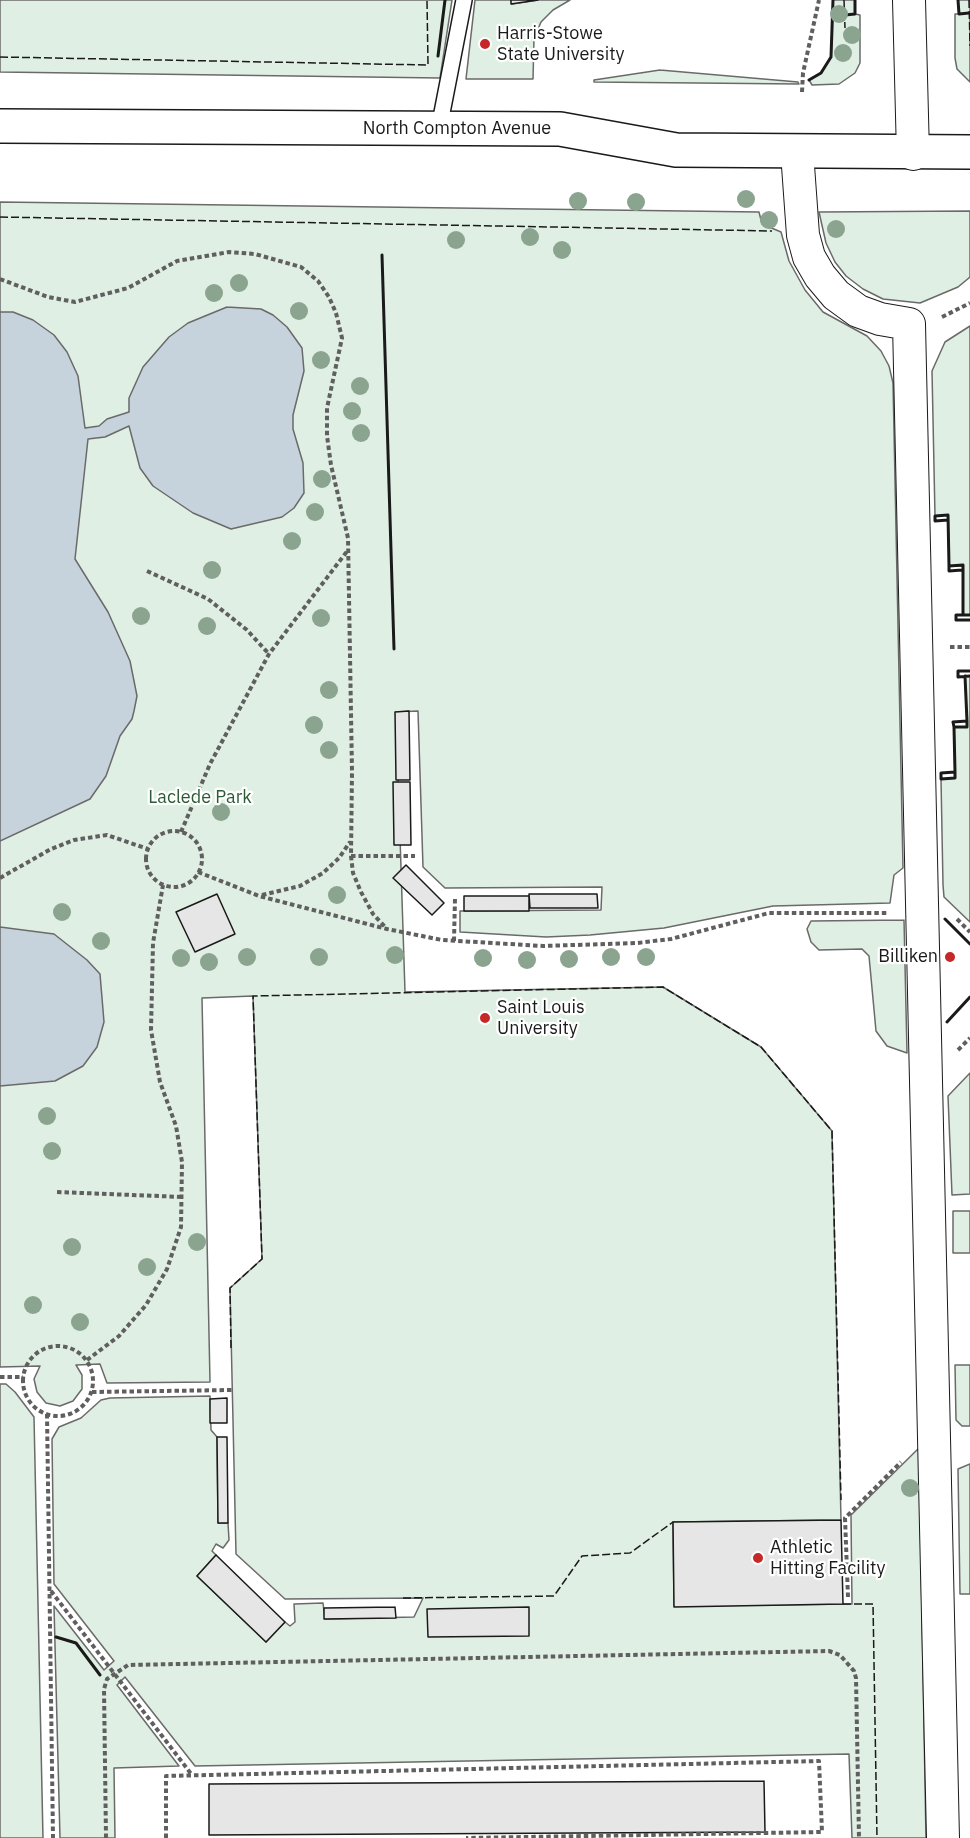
<!DOCTYPE html>
<html>
<head>
<meta charset="utf-8">
<style>
	body { margin:0 }
	canvas { display:block; background:#fff }
</style>
</head>
<body>
<canvas width="970" height="1838"></canvas>
<script>
const g = document.querySelector('canvas').getContext('2d');
g.lineJoin = 'round';
function paint(path, color) { g.fillStyle = color; g.fill(path, 'evenodd'); }
const poly = rows => new Path2D(rows.map(r => 'M' + r).join(''));
function stroke(path, color, width, dash) { g.strokeStyle = color; g.lineWidth = width; g.lineCap = dash ? 'butt' : 'round'; g.setLineDash(dash || []); g.stroke(path); }
function write(font, color, halo, rows, align = 'center') {
  g.font = font + ' "IBM Plex Sans",sans-serif'; g.lineWidth = 4.5; g.setLineDash([]); g.textBaseline = 'middle'; g.strokeStyle = halo; g.fillStyle = color; for (const [text, x, y, turn = 0] of rows) {
    g.save(); g.translate(x, y); g.rotate((+turn || 0) * Math.PI / 180); g.textAlign = isNaN(turn) ? turn : align; if (halo) g.strokeText(text, 0, 0); g.fillText(text, 0, 0); g.restore();
  }
}
const green = poly([
	[0,0,452,0,440,78,0,72,0,0],
	[475,0,511,0,512,4,538,0,570,0,553,10,541,22,534,39,533,79,466,79,475,0],
	[833,0,855,0,855,14,860,15,860,63,855,73,839,84,812,85,809,80,821,73,831,57,833,0],
	[958,0,970,0,970,82,957,69,955,58,955,14,959,14,958,0],
	[660,70,798,82,799,84,594,82,594,80,660,70],
	[0,202,759,212,762,224,781,232,789,261,805,290,823,312,867,336,881,351,889,366,893,383,903,868,894,875,890,903,773,906,664,928,590,935,546,937,460,932,460,911,601,910,602,887,445,888,423,867,418,711,396,712,405,992,663,987,761,1047,832,1131,841,1520,673,1522,674,1606,852,1604,851,1515,919,1448,926,1838,852,1838,849,1754,195,1766,125,1677,117,1685,179,1766,114,1768,115,1838,60,1838,54,1606,104,1670,114,1661,54,1584,52,1439,59,1427,81,1418,101,1400,110,1398,210,1396,211,1430,217,1437,218,1523,228,1523,229,1540,223,1548,216,1544,212,1551,216,1555,197,1576,266,1642,285,1622,290,1626,295,1622,294,1604,323,1603,325,1619,414,1617,423,1598,285,1599,236,1554,230,1288,262,1259,253,996,202,998,210,1382,107,1383,100,1364,76,1365,82,1375,82,1389,73,1401,60,1406,46,1403,37,1392,34,1379,40,1366,0,1367,0,202],
	[970,211,970,277,958,287,920,303,883,299,863,289,846,276,835,262,826,243,819,212,970,211],
	[970,326,970,615,963,615,963,566,949,566,948,515,935,516,932,371,945,342,970,326],
	[965,676,970,676,970,922,944,897,943,885,941,779,955,778,954,727,967,727,965,676],
	[904,920,907,1053,887,1046,876,1031,869,956,862,949,819,950,811,942,807,929,811,921,904,920],
	[970,1073,970,1194,952,1195,948,1096,970,1073],
	[953,1211,970,1211,970,1253,953,1253,953,1211],
	[955,1365,970,1365,970,1426,962,1426,956,1420,955,1365],
	[0,1384,6,1384,15,1392,34,1417,43,1838,0,1838,0,1384],
	[970,1464,970,1594,960,1594,958,1469,970,1464]
]);
paint(green, '#e0efe3');
stroke(green, '#6a6a6a', 1.5);
const water = poly([
	[227,307,261,309,273,315,287,327,302,348,304,371,293,415,293,429,303,463,304,493,294,508,282,517,231,529,193,513,153,486,140,468,129,426,105,437,88,439,75,559,108,612,130,661,137,696,134,711,132,719,120,736,106,776,90,799,0,841,0,312,13,312,33,320,54,335,67,352,78,376,85,428,99,426,107,419,129,412,129,398,143,367,169,337,188,323,227,307],
	[0,927,54,934,87,960,100,974,104,1022,97,1047,83,1066,55,1081,0,1086,0,927]
]);
paint(water, '#c6d2dc');
stroke(water, '#6a6a6a', 1.5);
const building = poly([
	[511,0,538,0,511,4,511,0],
	[409,711,410,780,396,780,395,712,409,711],
	[393,782,410,782,411,845,394,845,393,782],
	[406,865,444,903,432,915,393,878,406,865],
	[217,894,235,934,195,952,176,912,217,894],
	[529,894,597,894,598,908,530,908,529,894],
	[464,896,529,896,529,911,464,911,464,896],
	[227,1398,227,1423,210,1423,210,1399,227,1398],
	[217,1437,227,1437,228,1523,218,1523,217,1437],
	[841,1520,843,1604,674,1607,673,1522,841,1520],
	[216,1555,285,1622,266,1642,197,1576,216,1555],
	[395,1607,396,1618,324,1619,324,1608,395,1607],
	[529,1607,529,1636,428,1637,427,1609,529,1607],
	[764,1781,765,1832,209,1835,209,1784,764,1781]
]);
paint(building, '#e6e6e6');
stroke(building, '#1a1a1a', 1.5);
const lane = poly([
	[439,128,464,0]
]);
const street = poly([
	[909,0,913,154],
	[797,152,803,235,809,257,820,276,836,295,858,311,880,319,909,324,943,1838]
]);
const secondary = poly([
	[0,126,560,129,676,150,970,152]
]);
stroke(lane, '#1a1a1a', 18);
stroke(street, '#1a1a1a', 34);
stroke(secondary, '#1a1a1a', 36);
stroke(poly([
	[802,92,803,73,819,0],
	[0,279,48,297,75,302,128,288,177,261,229,252,255,254,301,267,318,281,329,297,336,313,342,338,327,408,327,436,331,465,348,538,352,772,351,856,353,873,361,892,373,914,387,929],
	[942,317,970,303],
	[147,571,208,599,247,630,269,654],
	[950,647,970,647],
	'146 859a28 28 0 1 1 56 0a28 28 0 1 1-56 0Z',
	[181,832,210,764,269,654,348,550],
	[351,856,415,856],
	[198,872,259,896,387,929,442,940,543,946,637,943,671,939,769,913,889,913],
	[0,878,51,849,74,840,107,835,148,849],
	[262,895,300,886,323,873,339,858,350,842],
	[957,919,970,932],
	[454,941,455,898],
	[958,1050,970,1038],
	[57,1192,183,1197],
	'23 1381a35 35 0 1 1 70 0a35 35 0 1 1-70 0Z',
	[87,1360,119,1336,146,1305,167,1269,181,1227,182,1162,176,1126,160,1082,151,1030,153,943,163,885],
	[0,1377,23,1377],
	[92,1392,232,1390],
	[47,1414,53,1838],
	[51,1591,192,1775],
	[848,1597,845,1518,901,1462],
	[106,1838,104,1689,107,1679,128,1665,829,1651,840,1655,854,1671,856,1678,859,1838],
	[166,1838,166,1776,819,1761,822,1832,466,1838]
]), '#5f5f5f', 4, [4.5, 3]);
stroke(lane, '#fff', 15);
stroke(street, '#fff', 32);
stroke(secondary, '#fff', 33);
stroke(poly([
	[844,0,845,28],
	[969,0,970,46],
	[0,57,428,65,427,0],
	[0,217,772,231],
	[231,1348,230,1288,262,1259,253,996,663,987,761,1047,832,1131,841,1500],
	[403,1598,554,1596,582,1556,630,1553,673,1522],
	[843,1604,873,1604,877,1838]
]), '#1a1a1a', 1.5, [8, 3]);
stroke(poly([
	[958,0,959,14,969,13],
	[845,15,855,14,855,0],
	[438,56,445,0],
	[809,80,821,73,831,57,833,0],
	[382,255,394,649],
	[948,520,935,521,935,516,948,515,949,566],
	[962,570,949,571,949,566,963,565,963,615],
	[970,615,956,615,956,620,970,620],
	[970,671,958,671,958,677,970,676],
	[965,676,967,721],
	[967,721,967,727,954,727,953,722,967,721],
	[954,727,955,772],
	[955,772,955,778,941,779,941,773,955,772],
	[945,919,970,944],
	[947,1022,970,997],
	[56,1637,76,1643,100,1675]
]), '#1a1a1a', 3);
g.fillStyle = '#8aa48f';
for (const [x, y] of [
	[839,14],
	[852,35],
	[843,53],
	[746,199],
	[578,201],
	[636,202],
	[769,220],
	[836,229],
	[530,237],
	[456,240],
	[562,250],
	[239,283],
	[214,293],
	[299,311],
	[321,360],
	[360,386],
	[352,411],
	[361,433],
	[322,479],
	[315,512],
	[292,541],
	[212,570],
	[141,616],
	[321,618],
	[207,626],
	[329,690],
	[314,725],
	[329,750],
	[221,812],
	[337,895],
	[62,912],
	[101,941],
	[395,955],
	[247,957],
	[319,957],
	[611,957],
	[646,957],
	[181,958],
	[483,958],
	[569,959],
	[527,960],
	[209,962],
	[47,1116],
	[52,1151],
	[197,1242],
	[72,1247],
	[147,1267],
	[33,1305],
	[80,1322],
	[910,1488]
]) { g.beginPath(); g.arc(x, y, 9, 0, 2 * Math.PI); g.fill(); }
for (const [x, y, r, color] of [
	[485,44,6,"#c62828"],
	[950,957,6,"#c62828"],
	[485,1018,6,"#c62828"],
	[758,1558,6,"#c62828"]
]) { const dot = new Path2D(); dot.arc(x, y, r, 0, 2 * Math.PI); g.fillStyle = color; g.fill(dot); stroke(dot, '#fff', 2); }
write('18px', '#1a1a1a', '#fff', [
	["Harris-Stowe",497,34],
	["State University",497,55],
	["Billiken",938,957,"right"],
	["Saint Louis",497,1008],
	["University",497,1029],
	["Athletic",770,1548],
	["Hitting Facility",770,1569]
], 'left');
write('18px', '#1a1a1a', '#fff', [
	["North Compton Avenue",457,129]
]);
write('18px', '#2b5a34', '#fff', [
	["Laclede Park",200,798]
]);
</script>
</body>
</html>
